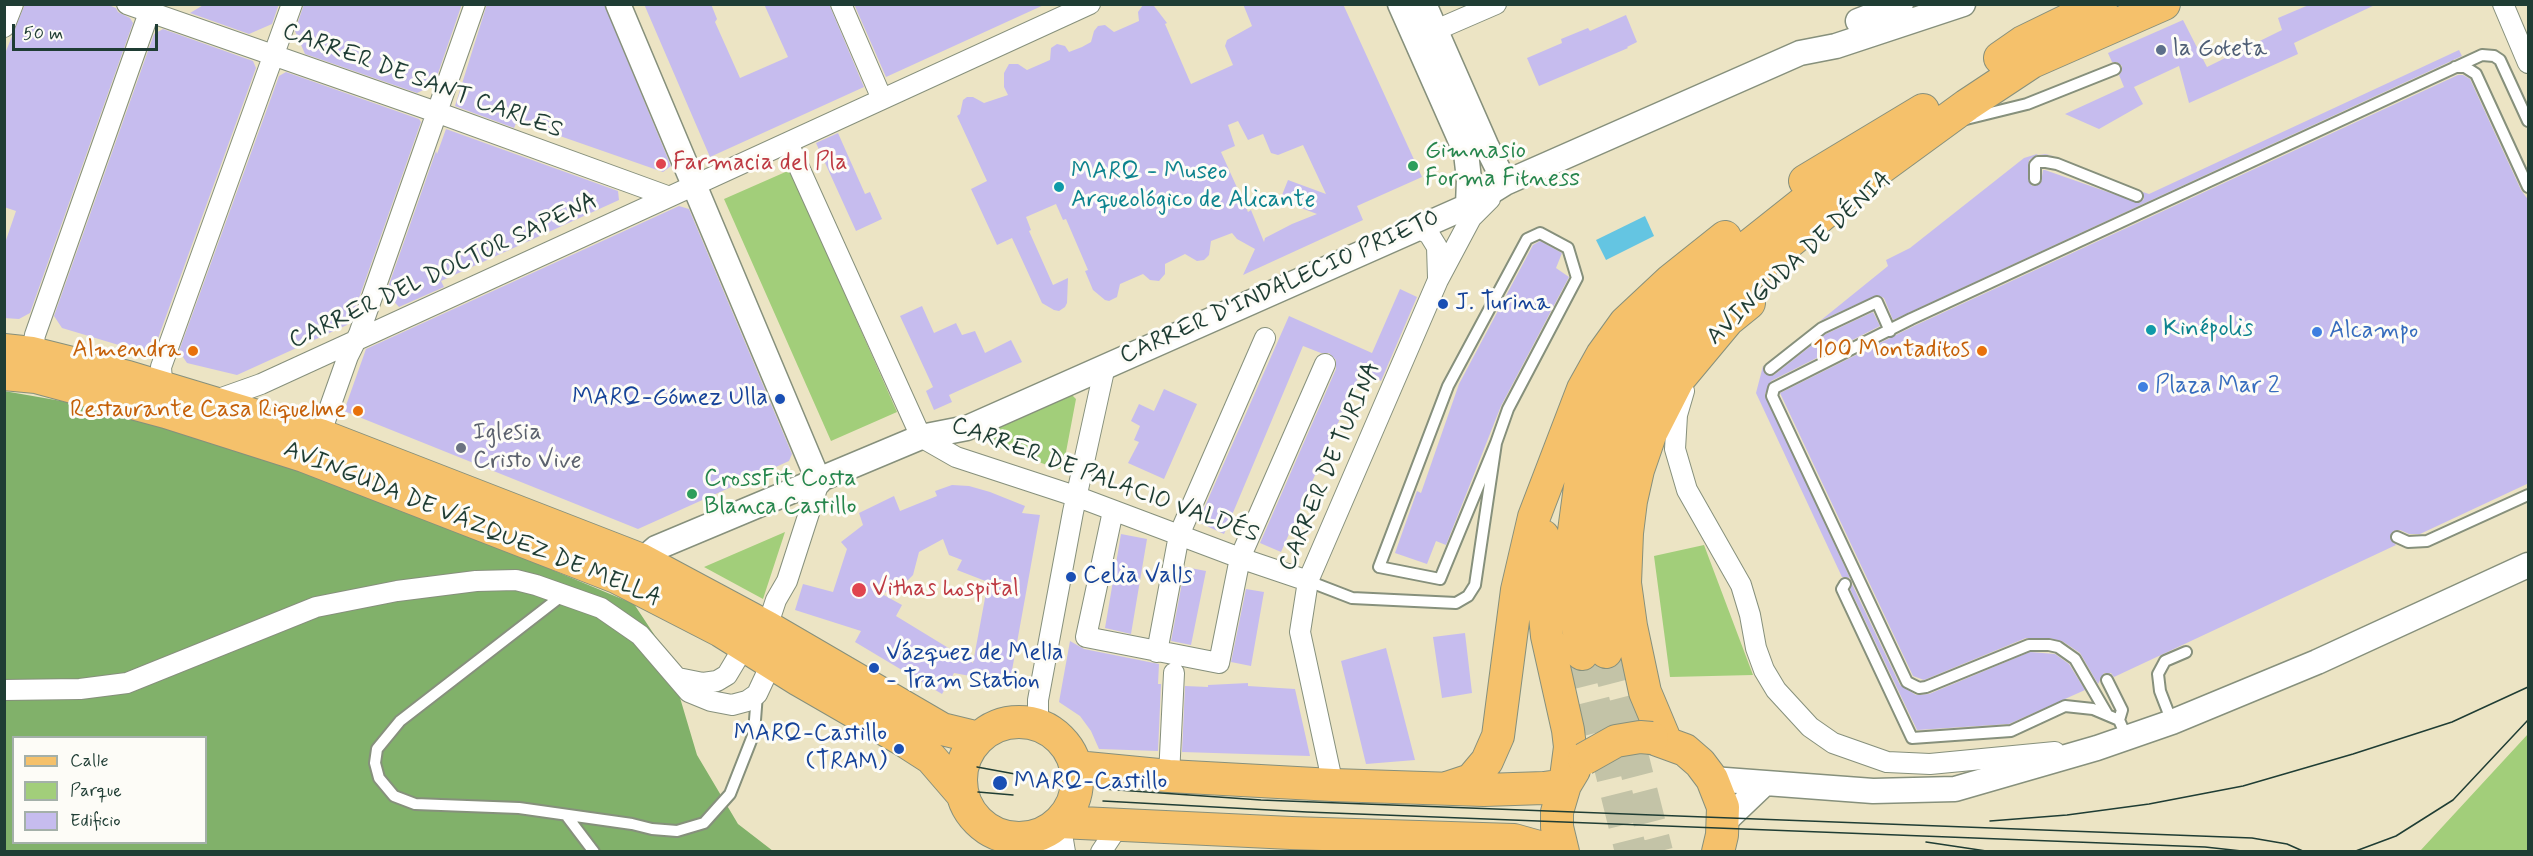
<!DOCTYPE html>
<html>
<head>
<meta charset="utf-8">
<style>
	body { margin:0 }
	#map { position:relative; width:2533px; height:856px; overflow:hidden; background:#ece4c4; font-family:Mynerve,sans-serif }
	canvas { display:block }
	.frame { position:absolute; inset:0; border:6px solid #1f3d34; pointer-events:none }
	.legend { position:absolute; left:12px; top:736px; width:195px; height:108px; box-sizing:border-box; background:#fdfcf7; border:2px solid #a4b0a9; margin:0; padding:8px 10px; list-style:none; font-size:18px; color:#1f3d34 }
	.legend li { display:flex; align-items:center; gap:12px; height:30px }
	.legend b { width:30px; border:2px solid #a4b0a9 }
	.scale { position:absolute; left:12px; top:24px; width:146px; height:27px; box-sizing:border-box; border:3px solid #1f3d34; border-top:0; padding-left:8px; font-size:18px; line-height:21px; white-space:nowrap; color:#1f3d34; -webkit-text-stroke:4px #fdfcf7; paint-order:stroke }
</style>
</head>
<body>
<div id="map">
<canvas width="2533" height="856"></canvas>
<div class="frame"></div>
<ul class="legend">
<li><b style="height:8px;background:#f5c16b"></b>Calle</li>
<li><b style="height:16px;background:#a2ce7a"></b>Parque</li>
<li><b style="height:16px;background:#c6bcee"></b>Edificio</li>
</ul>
<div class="scale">50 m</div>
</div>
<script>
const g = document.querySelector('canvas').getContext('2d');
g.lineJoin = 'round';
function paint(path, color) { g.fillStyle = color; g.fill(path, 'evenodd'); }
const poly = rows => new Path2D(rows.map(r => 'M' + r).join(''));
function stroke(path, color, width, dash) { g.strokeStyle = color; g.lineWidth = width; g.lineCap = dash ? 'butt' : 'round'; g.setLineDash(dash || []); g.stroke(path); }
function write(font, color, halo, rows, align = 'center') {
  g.font = font + ' Mynerve,sans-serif'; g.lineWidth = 6; g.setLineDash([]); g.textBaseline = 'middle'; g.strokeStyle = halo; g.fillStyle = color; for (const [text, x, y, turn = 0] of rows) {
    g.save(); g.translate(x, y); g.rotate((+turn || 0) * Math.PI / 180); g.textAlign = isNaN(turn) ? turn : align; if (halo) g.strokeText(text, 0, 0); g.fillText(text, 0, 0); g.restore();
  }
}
paint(poly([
	[790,170,897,412,831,441,724,199],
	[1071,394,1076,399,1063,468,1058,469,992,445,990,442,989,437,994,426],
	[785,532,763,599,704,567],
	[1704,545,1753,675,1670,677,1654,556],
	[2528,734,2528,851,2420,851]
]), '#a2ce7a');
paint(poly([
	[4,391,136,414,320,473,634,604,667,654,697,755,738,824,773,851,5,851],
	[14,738,206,738,206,842,14,842]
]), '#81b16a');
paint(poly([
	[1645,216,1654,236,1606,260,1596,240]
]), '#64c5e2');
paint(poly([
	[25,4,106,4,116,8,118,12,130,18,133,23,30,313,19,319,4,318,4,246,16,211,4,207,4,56],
	[205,4,279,4,272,24,249,34,190,13],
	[304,4,462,4,434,85,417,93,305,54,295,31],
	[487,4,604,4,671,166,663,172,517,121,514,128,455,106],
	[644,4,711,4,717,19,715,22,740,78,788,57,764,4,829,4,864,87,710,157],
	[854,4,1046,4,886,77],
	[1243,4,1343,4,1422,177,1357,206,1363,220,1243,275,1255,249,1237,239,1232,233,1211,241,1209,255,1204,260,1197,261,1185,254,1165,264,1165,274,1159,281,1150,280,1143,274,1120,284,1117,297,1109,301,1105,300,1093,290,1085,271,1088,270,1066,219,1063,220,1056,204,1026,217,1031,230,1029,231,1053,285,1068,278,1067,303,1065,307,1059,311,1054,310,1042,303,1012,238,997,245,971,189,987,181,957,116,960,114,963,100,967,97,973,97,984,103,1008,95,1004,87,1004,73,1009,64,1018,64,1027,70,1050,60,1051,48,1057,44,1065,46,1069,52,1082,47,1091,42,1094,31,1098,26,1105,25,1114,32,1139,21,1138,12,1143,5,1154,6,1167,23,1165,24,1191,84,1233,65,1225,46,1227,40,1252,26],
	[1238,121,1248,140,1263,134,1271,153,1278,155,1303,145,1326,194,1288,180,1280,200,1317,214,1292,224,1265,238,1264,242,1251,210,1248,212,1221,152,1235,146,1228,125],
	[2311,4,2377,4,2294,43,2298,54,2189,103,2179,66,2134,87,2143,104,2099,129,2065,114,2124,87,2119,75,2122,71,2122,66,2117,62,2112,62,2108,53,2183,20,2207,67,2282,30,2278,18],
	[1626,15,1637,42,1627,47,1628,48,1539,86,1527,58,1562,43,1561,39,1588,28,1590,31],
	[163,29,253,61,256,68,152,355,62,328,54,316,154,34],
	[2459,50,2462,56,1893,320,1884,298,1877,295,1820,321,1888,266,1886,260,1910,248,2024,158,2037,154,2045,154,2054,156,2038,154,2029,160,2028,179,2032,186,2041,183,2043,170,2045,170,2139,203,2144,199,2143,192,2149,194],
	[286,72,419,119,421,122,352,318,347,325,237,375,187,363,179,351,279,76],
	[2458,75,2463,75,2470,79,2521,190,2529,201,2529,483,2420,534,2409,534,2400,530,2393,531,2390,538,2396,545,2114,677,2111,673,2104,673,2098,684,2080,653,2062,641,2049,638,2026,638,1924,680,1913,676,1780,393,1914,326],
	[446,129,618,191,619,200,441,281,444,287,399,307,386,293,436,151,437,154],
	[838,133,865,194,870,192,882,219,856,231,816,143],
	[679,206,689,209,792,454,789,461,638,529,344,411,366,349],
	[1540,241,1562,253,1556,268,1569,277,1501,406,1446,545,1436,541,1427,564,1395,553,1417,491,1421,493,1459,384,1533,245],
	[1400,289,1417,297,1381,381,1361,371,1281,552,1260,543,1336,369,1336,360,1329,353,1321,353,1303,346,1224,534,1198,522,1289,316,1372,353],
	[922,306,934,333,956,323,962,335,975,331,985,353,1011,340,1022,362,949,395,952,402,934,410,926,391,933,387,900,316],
	[1873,312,1880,326,1771,381,1765,394,1850,578,1842,577,1756,393,1763,366,1765,374,1774,375,1826,334],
	[1164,389,1197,404,1164,479,1128,463,1139,442,1134,440,1140,426,1131,421,1139,404,1154,411],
	[952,485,969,486,990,492,1025,506,1022,513,1040,515,1009,687,980,683,981,678,954,673,942,694,855,642,861,631,795,610,803,584,833,592,847,549,841,542,863,525,859,513,894,496,900,511,937,496,935,491],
	[943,539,949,555,962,560,957,570,988,582,973,663,896,616,902,605,882,594,906,582,913,575,919,552],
	[1121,534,1147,539,1131,634,1105,628],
	[1185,567,1206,571,1191,645,1171,641],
	[1852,584,1900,685,1916,695,1929,694,2030,652,2055,654,2069,664,2085,690,2009,724,1917,730,1850,589],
	[1246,589,1264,592,1251,666,1231,662],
	[1465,633,1472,693,1442,698,1433,637],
	[1070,641,1084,649,1159,664,1158,684,1161,684,1158,751,1099,749,1091,731,1080,716,1059,702],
	[1386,648,1415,760,1366,764,1341,661],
	[1248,683,1248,686,1295,689,1310,756,1182,752,1185,686,1208,687,1208,685]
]), '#c6bcee');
stroke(poly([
	[1606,652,1657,852],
	[1582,654,1631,852]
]), '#c3c3a7', 32, [32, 16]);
const service = poly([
	[2455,67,2465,67,2476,74,2528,187],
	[1966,119,2027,104,2115,69],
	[2035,179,2035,165,2038,162,2046,162,2057,164,2137,196],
	[1770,369,1822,328,1877,302,1890,331],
	[2397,537,2408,542,2427,541,2528,495],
	[1308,581,1352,598,1456,603,1468,596,1475,585,1496,443,1508,409,1577,278,1568,248,1540,233,1527,239,1448,386,1379,567,1440,579,1496,443],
	[1845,584,1842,589,1912,738,2011,731,2065,706,2093,709,2119,720,2127,738],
	[564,594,400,721,377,749,375,763,379,778,394,796,415,804,519,808,632,824,652,829,677,831,704,823,730,794,754,733,757,694],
	[2107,680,2122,710,2119,720],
	[2107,714,2075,659,2058,647,2049,645,2029,645,1926,687,1919,688,1907,682,1772,396,1774,388,1911,319,2482,55,2494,56,2500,60,2528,121],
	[2172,722,2160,691,2158,674,2165,661,2186,652],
	[566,815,594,852]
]);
const minor = poly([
	[127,4,436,112,667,196],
	[841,4,882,99],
	[2503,4,2528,63],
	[4,27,13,4],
	[1436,30,1496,4],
	[788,143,921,437,956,457,1078,497,1240,558,1308,581],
	[1417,227,1429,234,1437,247,1438,278],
	[32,353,35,335,152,4],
	[1684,391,1677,415,1675,449,1687,490,1741,585,1750,615,1756,648,1764,670,1776,690,1810,727,1833,743,1887,762,1930,764,2055,752],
	[163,396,161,367,292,4],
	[213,401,261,384,1090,4],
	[313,443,320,435,348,356,359,334,475,4],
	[1113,511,1086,637,1219,663,1240,558,1325,364],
	[1157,652,1179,535,1265,338],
	[678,678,703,683,717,681,727,675,745,645,753,639],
	[4,690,80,689,127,683,316,607,397,591,476,581,516,580,536,585,601,608,640,635,689,692,711,701,732,705,747,701,757,694,772,662,767,627,776,600,787,581,819,482],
	[1038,725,1038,700,1073,512,1105,366],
	[1169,776,1174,673],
	[1333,785,1300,632,1308,581,1438,280,1471,218,1490,199],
	[1060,822,1065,852],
	[1025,839,1049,852],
	[1101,852,1113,834,1124,825]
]);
const tertiary = poly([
	[618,4,819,482],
	[1400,4,1466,153,1469,179,1468,206],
	[1424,4,1486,145,1505,183],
	[1858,21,1901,4],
	[642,560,656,548,921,437,967,428,1468,206,1505,183,1800,53,1836,46,1963,4],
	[1712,779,1873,791,1955,789,2097,748,2172,722,2317,662,2528,565],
	[1724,822,1765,783]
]);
const primary = poly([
	[2000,58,2023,42,2101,4],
	[1805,181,1923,110],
	[4,350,32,353,128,377,320,435,642,560,767,627,942,729,979,738],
	[4,374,36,377,166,412,304,456,616,577,721,631,799,680,903,740,931,758,962,794],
	[1543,536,1542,587,1547,636,1568,730,1570,747,1565,785],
	[1606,652,1596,600,1595,545,1602,495,1613,459,1633,409,1646,384,1666,355,1692,326,1729,292,1867,178,1967,105,2032,62,2164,4],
	[1582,654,1573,590,1572,546,1582,472,1595,436,1632,362,1663,321,1707,279,1833,179],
	'961 780a58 58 0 1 1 116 0a58 58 0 1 1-116 0Z',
	[1652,738,1685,750,1700,763,1712,779,1723,807,1722,835,1718,852],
	[1666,742,1645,692,1631,626,1625,583,1627,533,1631,501,1638,470,1650,435,1678,380,1728,320,1749,303],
	[1076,767,1169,776,1333,785,1484,790,1544,788,1565,785],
	[1447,788,1471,780,1487,761,1498,736,1517,590,1534,517,1583,389,1602,355,1625,323,1671,280,1725,237],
	[1060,822,1291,833,1514,840,1557,852],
	[1563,852,1557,827,1557,812,1565,785,1574,770]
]);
stroke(service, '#86907c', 14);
stroke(minor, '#86907c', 22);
stroke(tertiary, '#86907c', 27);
stroke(primary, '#86907c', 34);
stroke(service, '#fff', 10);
stroke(minor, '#fff', 20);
stroke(tertiary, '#fff', 24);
stroke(primary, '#f5c16b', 32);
stroke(poly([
	[977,767,1015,774],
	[1104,789,1261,800,2252,838,2287,844,2305,852],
	[978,792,1013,795],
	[1103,801,1307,812,2205,847,2251,852],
	[1990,821,2067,815,2149,804,2243,786,2353,754,2452,722,2528,687],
	[1926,842,1993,852],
	[2353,852,2396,836,2453,800,2528,720]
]), '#1f3d34', 1.5);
const primaryBridge = poly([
	[1584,759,1616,741,1640,737,1652,738]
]);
stroke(primaryBridge, '#86907c', 34, []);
stroke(primaryBridge, '#f5c16b', 32);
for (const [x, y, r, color] of [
	[2161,50,6,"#5c6f8a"],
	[661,164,6,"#e0444e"],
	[1413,166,6,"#2e9e5b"],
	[1059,187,6,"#0f9aa8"],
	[1443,304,6,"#1a4fb4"],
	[2151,330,6,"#0f9aa8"],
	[2317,332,6,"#3f7fe0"],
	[193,351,6,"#e8710a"],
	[1982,351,6,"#e8710a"],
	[2143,387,6,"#3f7fe0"],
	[780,399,6,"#1a4fb4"],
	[358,411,6,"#e8710a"],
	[461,448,6,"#6b7280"],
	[692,494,6,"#2e9e5b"],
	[1071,577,6,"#1a4fb4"],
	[859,590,8,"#e0444e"],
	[874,668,6,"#1a4fb4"],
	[899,749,6,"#1a4fb4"],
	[1000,783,8,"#1a4fb4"]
]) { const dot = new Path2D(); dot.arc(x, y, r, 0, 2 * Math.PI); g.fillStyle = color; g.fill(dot); stroke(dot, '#fdfcf7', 2); }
write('24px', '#4e5e75', '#fdfcf7', [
	["la Goteta",2173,50]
], 'left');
write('24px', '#1f3d34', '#fdfcf7', [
	["CARRER DE SANT CARLES",422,82,20],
	["AVINGUDA DE DÉNIA",1800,259,-43],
	["CARRER DEL DOCTOR SAPENA",444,272,-25],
	["CARRER D'INDALECIO PRIETO",1280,288,-24],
	["CARRER DE TURINA",1331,467,-67],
	["CARRER DE PALACIO VALDÉS",1105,481,20],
	["AVINGUDA DE VÁZQUEZ DE MELLA",472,525,22]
]);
write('24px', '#27864d', '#fdfcf7', [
	["Gimnasio",1425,152],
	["Forma Fitness",1425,180],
	["CrossFit Costa",704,480],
	["Blanca Castillo",704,508]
], 'left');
write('24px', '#be3a42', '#fdfcf7', [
	["Farmacia del Pla",673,164],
	["Vithas hospital",872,590]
], 'left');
write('24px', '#0d838f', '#fdfcf7', [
	["MARQ - Museo",1071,173],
	["Arqueológico de Alicante",1071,201],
	["Kinépolis",2163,330]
], 'left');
write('24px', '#164399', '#fdfcf7', [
	["J. Turina",1455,304],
	["MARQ-Gómez Ulla",768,399,"right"],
	["Celia Valls",1083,577],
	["Vázquez de Mella",886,654],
	["- Tram Station",886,682],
	["MARQ-Castillo",887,735,"right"],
	["(TRAM)",887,763,"right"],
	["MARQ-Castillo",1014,783]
], 'left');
write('24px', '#366cbe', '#fdfcf7', [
	["Alcampo",2329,332],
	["Plaza Mar 2",2155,387]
], 'left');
write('24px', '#c56008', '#fdfcf7', [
	["Almendra",181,351],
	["100 Montaditos",1970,351],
	["Restaurante Casa Riquelme",346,411]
], 'right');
write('24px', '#5b616d', '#fdfcf7', [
	["Iglesia",473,434],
	["Cristo Vive",473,462]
], 'left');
</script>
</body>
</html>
